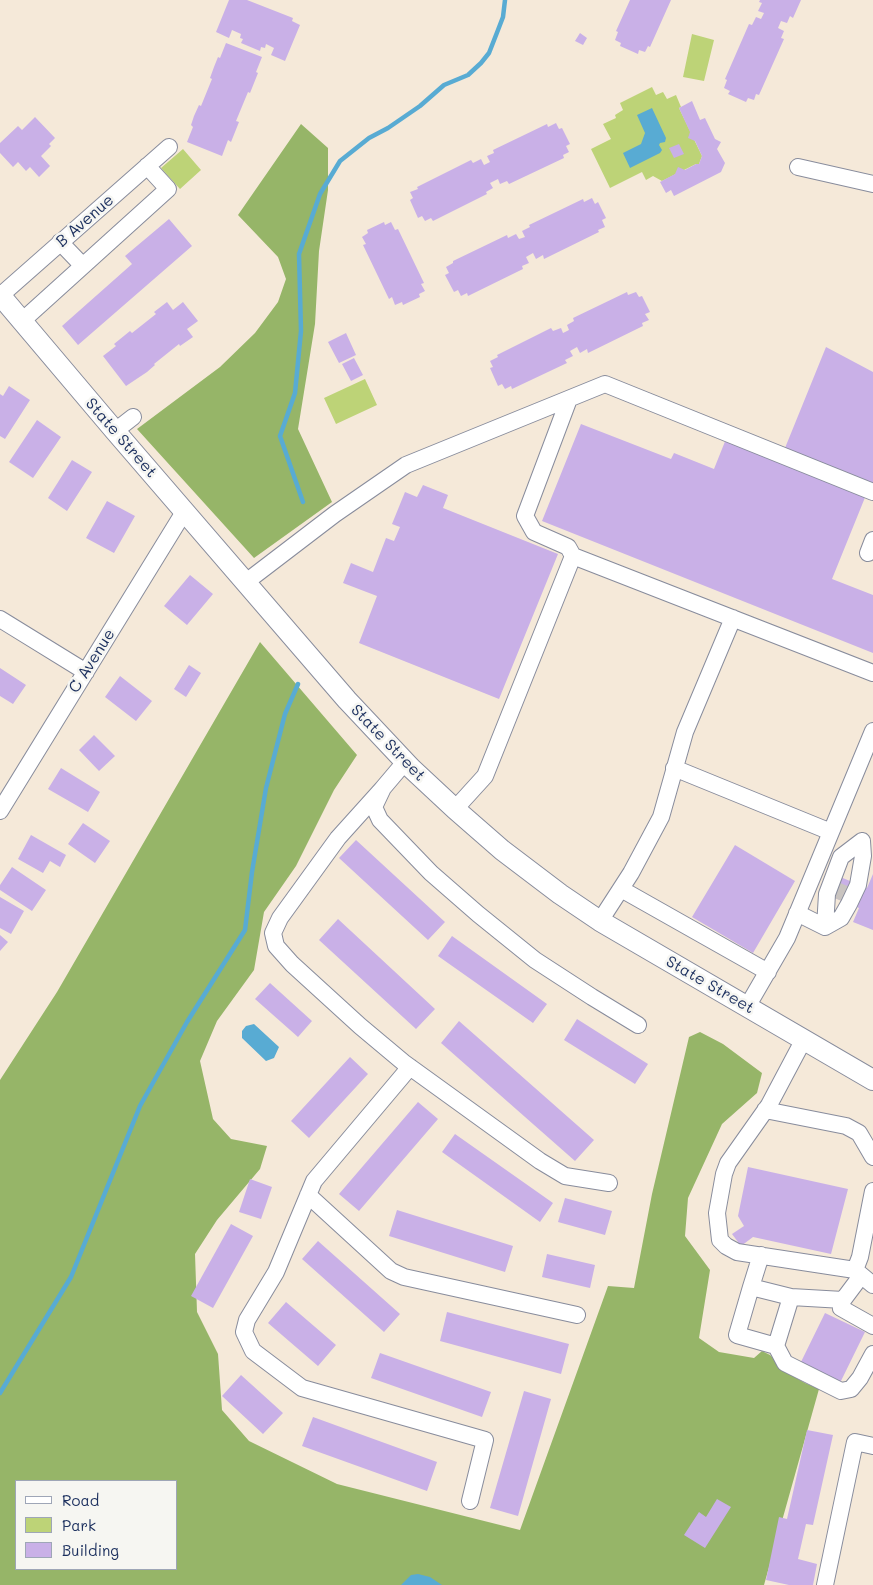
<!DOCTYPE html>
<html>
<head>
<meta charset="utf-8">
<style>
	body { margin:0 }
	#map { position:relative; width:873px; height:1585px; overflow:hidden; background:#f5e9d9; font-family:Mali,sans-serif }
	canvas { display:block }
	.legend { position:absolute; left:15px; top:1480px; width:162px; height:90px; box-sizing:border-box; background:#f6f6f2; border:1px solid #9ea6b7; margin:0; padding:6px 9px; list-style:none; font-size:15px; color:#1b2f5e }
	.legend li { display:flex; align-items:center; gap:10px; height:25px }
	.legend b { width:25px; border:1px solid #9ea6b7 }
</style>
</head>
<body>
<div id="map">
<canvas width="873" height="1585"></canvas>
<ul class="legend">
<li><b style="height:6px;background:#fff"></b>Road</li>
<li><b style="height:14px;background:#bdd377"></b>Park</li>
<li><b style="height:14px;background:#c9b0e7"></b>Building</li>
</ul>
</div>
<script>
const g = document.querySelector('canvas').getContext('2d');
g.lineJoin = 'round';
function paint(path, color) { g.fillStyle = color; g.fill(path, 'evenodd'); }
const poly = rows => new Path2D(rows.map(r => 'M' + r).join(''));
function stroke(path, color, width, dash) { g.strokeStyle = color; g.lineWidth = width; g.lineCap = dash ? 'butt' : 'round'; g.setLineDash(dash || []); g.stroke(path); }
function write(font, color, halo, rows, align = 'center') {
  g.font = font + ' Mali,sans-serif'; g.lineWidth = 5; g.setLineDash([]); g.textBaseline = 'middle'; g.strokeStyle = halo; g.fillStyle = color; for (const [text, x, y, turn = 0] of rows) {
    g.save(); g.translate(x, y); g.rotate((+turn || 0) * Math.PI / 180); g.textAlign = isNaN(turn) ? turn : align; if (halo) g.strokeText(text, 0, 0); g.fillText(text, 0, 0); g.restore();
  }
}
paint(poly([
	[692,34,714,40,704,81,683,77],
	[652,87,656,95,663,92,667,99,676,95,681,107,679,108,702,156,699,164,696,164,662,181,653,176,646,180,642,172,610,188,591,149,611,139,603,124,616,118,615,115,623,110,620,103],
	[183,149,201,170,180,189,161,168],
	[365,379,377,405,336,424,324,398]
]), '#bdd377');
paint(poly([
	[301,124,328,148,328,190,319,251,315,324,298,429,332,502,254,558,137,429,220,367,255,333,278,302,286,279,278,257,238,215],
	[260,642,357,755,334,790,296,866,264,912,254,970,217,1021,200,1061,213,1119,231,1139,267,1146,260,1169,217,1220,195,1254,197,1312,218,1354,222,1410,249,1441,337,1484,520,1530,608,1286,634,1288,652,1194,689,1037,700,1032,723,1044,762,1073,757,1093,722,1124,688,1198,685,1236,710,1270,699,1338,719,1352,754,1358,762,1351,770,1355,791,1375,805,1383,819,1389,764,1585,0,1585,0,1080,57,992],
	[16,1481,176,1481,176,1569,16,1569]
]), '#96b568');
paint(poly([
	[652,108,666,138,665,142,660,143,659,145,662,150,660,153,630,168,623,153,641,144,645,133,637,115],
	[254,1024,279,1047,274,1058,266,1061,242,1038,242,1031,246,1026],
	[418,1574,430,1577,442,1585,401,1585,411,1575]
]), '#58abd3');
stroke(poly([
	[303,502,280,436,295,393,301,331,299,254,320,194,340,161,369,138,388,128,420,106,444,85,468,75,481,63,489,53,498,30,503,17,505,0],
	[0,1393,71,1277,140,1106,187,1022,245,930,252,872,266,788,285,714,298,684]
]), '#58abd3', 4.5);
paint(poly([
	[229,0,247,0,293,18,292,21,300,25,285,61,271,55,274,48,266,44,265,48,261,47,260,51,241,43,243,39,240,38,241,34,232,30,229,38,216,32],
	[630,0,671,0,650,47,648,46,645,52,639,50,638,54,620,46,621,43,615,40,618,32,616,31],
	[760,0,801,0,793,18,790,16,787,23,781,21,778,28,784,31,781,38,784,39,759,95,756,94,754,100,748,98,746,102,728,94,730,91,724,88,727,80,725,79,749,24,752,25,756,17,761,19,764,13,758,11,762,3,759,2],
	[580,33,587,38,583,45,575,41],
	[226,43,262,57,256,72,258,73,250,93,248,92,236,121,239,122,231,142,228,140,222,156,187,142,193,127,191,125,194,116,199,105,201,106,212,79,210,78,214,67,218,57,220,58],
	[692,101,700,120,705,118,715,139,721,142,717,149,725,163,721,172,674,196,671,190,666,193,660,182,675,174,678,167,685,170,696,164,699,164,702,156,695,141,688,138,690,132,679,108],
	[35,117,55,138,49,144,51,146,41,156,50,166,39,177,30,167,26,171,18,162,13,167,0,153,0,143,18,126,22,130],
	[556,123,559,129,562,128,570,144,566,146,569,152,563,155,564,158,509,184,507,181,500,184,498,179,490,183,493,188,486,192,487,194,433,221,431,218,425,221,422,216,418,218,410,200,413,198,410,192,418,189,417,187,471,160,473,163,481,159,484,165,490,162,487,156,494,153,493,150,547,124,548,127],
	[679,144,684,154,674,158,669,148],
	[592,198,595,204,598,202,606,218,602,220,605,227,598,230,599,232,544,259,543,255,536,259,533,253,526,257,529,263,522,266,523,269,468,296,467,293,461,296,458,290,454,292,445,275,449,273,446,267,453,263,453,261,507,235,508,238,516,234,519,239,525,237,522,231,530,227,529,225,583,199,584,202],
	[169,219,192,246,78,345,62,326,132,264,125,256],
	[384,222,385,225,391,222,395,230,398,229,424,283,421,284,425,291,419,294,420,297,403,305,402,302,395,305,392,297,389,299,363,245,366,244,362,237,368,233,367,230],
	[627,292,628,295,636,292,639,297,642,296,650,312,645,314,649,320,642,323,643,326,588,353,587,349,580,353,577,347,570,351,573,356,565,360,567,363,512,389,511,386,505,389,502,384,498,386,490,368,493,367,490,361,498,357,497,355,551,328,553,331,561,328,563,333,569,330,567,325,574,321,573,318],
	[167,302,173,310,183,302,198,321,187,329,193,337,180,346,179,344,154,364,155,365,147,372,126,386,103,356,116,346,114,344,130,331,132,333,156,314,154,312],
	[346,333,356,355,339,363,328,342],
	[826,347,873,372,873,483,785,448],
	[354,358,363,375,351,381,342,364],
	[9,386,30,400,5,439,0,436,0,394,3,396],
	[37,420,61,437,33,478,9,462],
	[581,424,671,459,674,453,714,469,726,439,866,495,832,579,873,595,873,653,542,521],
	[72,460,92,472,67,511,48,498],
	[423,485,448,495,443,508,558,554,499,699,359,643,377,596,343,583,351,563,373,572,386,538,394,541,400,527,392,524,405,492,417,497],
	[107,501,135,516,114,553,86,538],
	[190,575,213,594,187,625,164,606],
	[189,665,201,673,186,697,174,689],
	[0,668,26,685,13,704,0,696],
	[120,676,152,701,136,721,105,697],
	[94,735,115,756,99,771,79,750],
	[61,768,100,792,88,812,48,789],
	[83,823,110,841,95,863,68,844],
	[31,835,66,855,60,867,50,861,43,873,18,859],
	[356,840,445,922,428,940,339,858],
	[735,845,795,881,753,953,692,917],
	[12,867,46,890,32,911,0,890,0,885],
	[833,874,867,888,873,874,873,930,853,922,859,908,825,894],
	[0,897,24,911,11,934,0,928],
	[338,919,435,1009,416,1029,319,940],
	[0,935,8,942,0,951],
	[452,936,547,1004,533,1023,438,956],
	[270,983,312,1021,298,1037,255,999],
	[577,1019,648,1064,635,1084,564,1040],
	[459,1021,594,1140,575,1161,441,1043],
	[350,1057,368,1074,309,1138,291,1121],
	[418,1102,438,1119,359,1211,339,1194],
	[455,1134,553,1203,540,1222,442,1152],
	[748,1167,848,1189,831,1254,753,1237,741,1246,732,1234,744,1226,738,1216],
	[250,1179,272,1187,261,1219,239,1212],
	[565,1198,612,1211,605,1235,558,1222],
	[397,1210,513,1246,505,1272,389,1236],
	[231,1224,253,1236,213,1308,191,1296],
	[318,1241,400,1314,384,1332,302,1259],
	[547,1254,595,1265,590,1288,542,1277],
	[286,1302,336,1345,318,1366,268,1323],
	[447,1312,569,1344,561,1374,440,1341],
	[825,1313,865,1332,839,1385,799,1366],
	[380,1353,491,1392,482,1417,371,1378],
	[241,1375,283,1413,263,1434,222,1396],
	[524,1391,551,1399,518,1516,490,1508],
	[313,1417,437,1462,427,1491,302,1446],
	[807,1430,833,1435,813,1525,806,1524,798,1559,817,1564,813,1585,789,1585,766,1580,779,1517,787,1519],
	[717,1499,731,1507,705,1548,684,1535,699,1512,706,1517]
]), '#c9b0e7');
stroke(poly([
	[837,899,845,880]
]), '#c9c4c0', 16, [16, 8]);
const minor = poly([
	[798,167,873,184],
	[60,242,83,266],
	[0,296,169,147],
	[22,321,168,189,147,166],
	[569,399,525,516,534,532,568,547,573,556],
	[115,431,133,417],
	[868,553,873,540],
	[246,582,335,514,406,465,605,384,873,492],
	[0,619,86,672],
	[405,762,383,788,374,807,380,820,431,873,478,914,535,960,592,997,638,1025],
	[674,768,831,832],
	[383,788,338,838,280,918,273,933,276,946,292,964,360,1026,403,1062,540,1161,565,1176,609,1183],
	[455,809,485,776,573,556,873,673],
	[0,811,184,512],
	[621,889,768,972],
	[797,913,825,927],
	[600,921,631,873,661,817,685,732,733,618],
	[825,927,841,918,849,904,858,885,863,856,862,841],
	[825,927,827,894,841,857,862,841],
	[747,1007,787,938,873,731],
	[804,1039,769,1105,728,1163,724,1174,717,1213,720,1240,726,1246,737,1252,855,1270,873,1285],
	[410,1067,314,1181,276,1272,247,1320,244,1332,253,1351,302,1388,485,1440,470,1501],
	[765,1110,846,1126,859,1133,873,1157],
	[308,1195,391,1271,404,1277,577,1315],
	[855,1270,860,1257,873,1191],
	[751,1287,791,1297,776,1346,737,1335,751,1287,761,1255],
	[791,1297,843,1300,861,1276],
	[843,1300,841,1308,873,1326],
	[776,1346,785,1363,841,1391,851,1389,860,1378,873,1354],
	[825,1585,855,1442,873,1446]
]);
const major = poly([
	[0,295,115,431,347,700,411,768,455,809,502,850,560,894,600,921,873,1080]
]);
stroke(minor, '#888c9c', 18);
stroke(major, '#888c9c', 22);
stroke(minor, '#fff', 16);
stroke(major, '#fff', 20);
write('16px', '#1b2f5e', '#f6f6f2', [
	["B Avenue",85,221,-41],
	["State Street",121,438,49],
	["C Avenue",92,661,-58],
	["State Street",388,743,46],
	["State Street",710,985,30]
]);
</script>
</body>
</html>
